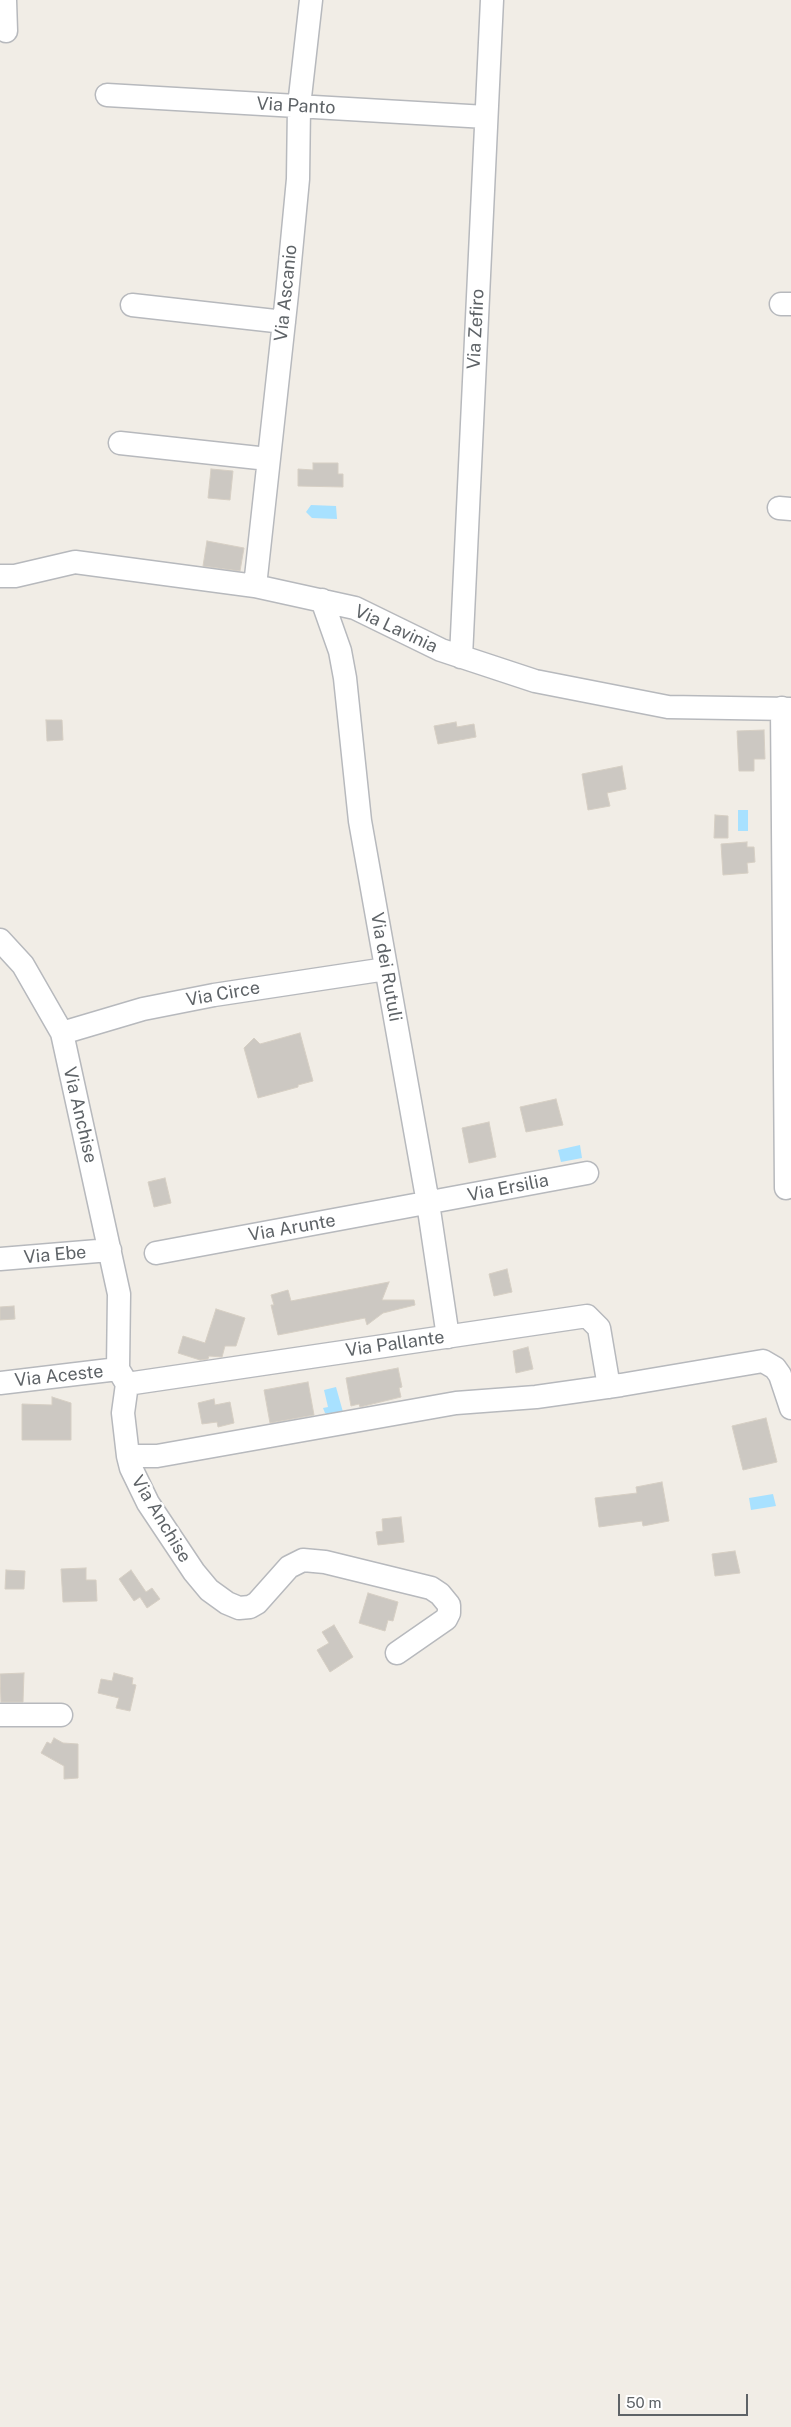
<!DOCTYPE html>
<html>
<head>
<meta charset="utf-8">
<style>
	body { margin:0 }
	#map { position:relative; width:791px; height:2427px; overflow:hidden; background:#f1ede6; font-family:"Public Sans",sans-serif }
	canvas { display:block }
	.scale { position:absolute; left:618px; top:2394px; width:130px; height:22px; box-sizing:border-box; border:2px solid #5e6367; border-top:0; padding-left:6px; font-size:15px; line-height:18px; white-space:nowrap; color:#5e6367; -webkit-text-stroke:4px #fff; paint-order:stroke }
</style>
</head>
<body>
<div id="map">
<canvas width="791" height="2427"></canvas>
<div class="scale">50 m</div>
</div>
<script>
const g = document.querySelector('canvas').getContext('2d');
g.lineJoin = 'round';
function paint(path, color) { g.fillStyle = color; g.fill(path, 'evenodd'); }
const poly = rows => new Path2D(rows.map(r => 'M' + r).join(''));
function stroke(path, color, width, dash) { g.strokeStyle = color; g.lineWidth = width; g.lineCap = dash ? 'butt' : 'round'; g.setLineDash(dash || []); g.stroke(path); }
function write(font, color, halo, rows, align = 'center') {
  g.font = font + ' "Public Sans",sans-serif'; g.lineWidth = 5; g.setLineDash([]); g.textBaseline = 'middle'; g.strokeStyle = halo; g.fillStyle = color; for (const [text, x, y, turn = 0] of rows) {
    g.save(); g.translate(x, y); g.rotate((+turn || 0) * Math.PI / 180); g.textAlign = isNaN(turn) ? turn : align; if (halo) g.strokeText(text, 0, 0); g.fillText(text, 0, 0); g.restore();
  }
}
paint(poly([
	[311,505,336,506,337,519,312,518,306,512],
	[738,810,748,810,748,831,738,831],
	[580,1145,582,1158,561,1162,558,1150],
	[336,1387,343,1412,330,1415,325,1413,323,1408,328,1407,324,1390],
	[773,1494,776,1506,751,1510,749,1498]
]), '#a8e1ff');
const building = poly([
	[313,463,338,463,338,474,343,474,343,487,298,486,298,469,313,470,313,463],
	[211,469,233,471,230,500,208,498,211,469],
	[207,541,244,548,240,571,203,566,207,541],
	[46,720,62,720,63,740,47,741,46,720],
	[456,722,457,727,474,724,476,737,438,744,434,726,456,722],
	[764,730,765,759,754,759,754,771,739,771,737,731,764,730],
	[622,766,626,789,607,793,610,806,588,810,582,774,622,766],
	[715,815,728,816,728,838,714,838,715,815],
	[747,842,747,847,754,847,755,862,747,863,748,873,723,875,721,844,747,842],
	[300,1033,313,1081,298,1085,298,1087,258,1098,244,1048,254,1038,260,1044,300,1033],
	[556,1099,563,1125,526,1132,520,1107,556,1099],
	[489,1122,496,1157,469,1163,462,1128,489,1122],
	[165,1178,171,1203,154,1207,148,1182,165,1178],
	[507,1269,512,1292,494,1296,489,1274,507,1269],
	[389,1282,382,1300,414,1300,415,1305,383,1313,367,1325,365,1318,278,1335,271,1305,274,1305,271,1295,288,1290,291,1301,389,1282],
	[14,1306,15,1319,0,1320,0,1307,14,1306],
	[216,1309,245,1318,236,1346,225,1346,222,1357,209,1356,208,1359,200,1360,178,1353,183,1336,205,1343,216,1309],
	[528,1347,533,1369,516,1373,513,1351,528,1347],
	[398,1368,402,1387,399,1388,401,1397,360,1407,359,1404,351,1406,346,1378,398,1368],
	[308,1382,314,1415,270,1423,264,1390,308,1382],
	[52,1397,71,1403,71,1440,22,1440,22,1404,52,1405,52,1397],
	[214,1399,215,1405,230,1402,234,1423,218,1427,217,1422,202,1424,198,1403,214,1399],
	[766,1418,777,1462,743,1470,732,1426,766,1418],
	[662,1482,669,1521,643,1526,642,1521,599,1527,595,1498,637,1493,636,1487,662,1482],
	[401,1517,404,1542,378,1545,376,1532,383,1531,382,1519,401,1517],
	[735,1551,740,1573,715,1576,712,1554,735,1551],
	[86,1568,86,1580,96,1580,97,1601,63,1602,61,1569,86,1568],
	[6,1570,25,1571,24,1589,5,1589,6,1570],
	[131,1570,146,1592,152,1588,160,1599,147,1608,140,1597,134,1601,119,1579,131,1570],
	[368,1593,398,1602,393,1621,388,1620,385,1631,359,1623,368,1593],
	[334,1625,353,1657,330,1672,317,1650,329,1643,322,1632,334,1625],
	[24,1673,23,1702,1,1702,0,1674,24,1673],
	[114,1673,133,1678,132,1684,136,1685,130,1711,116,1708,119,1698,98,1693,101,1679,112,1681,114,1673],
	[54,1738,63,1743,78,1744,78,1778,64,1779,64,1766,41,1753,47,1742,51,1744,54,1738]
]);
paint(building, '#ccc8c2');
stroke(building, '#d6cfc4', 1);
const minor = poly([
	[5,0,6,31],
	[107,95,486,117],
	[781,304,791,304],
	[132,305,284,322],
	[120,443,268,459],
	[779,508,791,509],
	[0,576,15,576,75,562,255,586,355,608,441,650,535,681,668,707,791,709],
	[255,586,287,294,298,179,299,106,311,0],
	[322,600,340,651,345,678,360,821,428,1203,448,1337],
	[461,657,492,0],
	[782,708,786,1188],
	[0,940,23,965,62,1033,119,1294,118,1369,127,1384,123,1413,128,1456,131,1468,148,1503,194,1572,209,1590,227,1603,239,1608,250,1607,257,1603,289,1567,303,1560,325,1562,431,1588,440,1594,449,1605,449,1613,446,1619,397,1653],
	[62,1033,143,1009,214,995,386,969],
	[156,1253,587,1173],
	[0,1259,110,1250],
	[0,1383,118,1369],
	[127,1384,587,1316,599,1328,609,1387],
	[128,1456,157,1456,456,1403,536,1397,621,1385,763,1361,775,1368,780,1375,791,1408],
	[0,1715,61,1715]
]);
stroke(minor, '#b7b9bd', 25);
stroke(minor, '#fff', 22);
write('18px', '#5e6367', '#fff', [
	["Via Panto",296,106,3],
	["Via Ascanio",286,293,-84],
	["Via Zefiro",476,329,-87],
	["Via Lavinia",396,629,25],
	["Via dei Rutuli",386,967,80],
	["Via Circe",223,994,-10],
	["Via Anchise",80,1115,77],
	["Via Ersilia",508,1188,-11],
	["Via Arunte",292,1228,-10],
	["Via Ebe",55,1255,-5],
	["Via Pallante",395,1344,-8],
	["Via Aceste",59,1376,-6],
	["Via Anchise",161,1519,59]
]);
</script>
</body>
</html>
